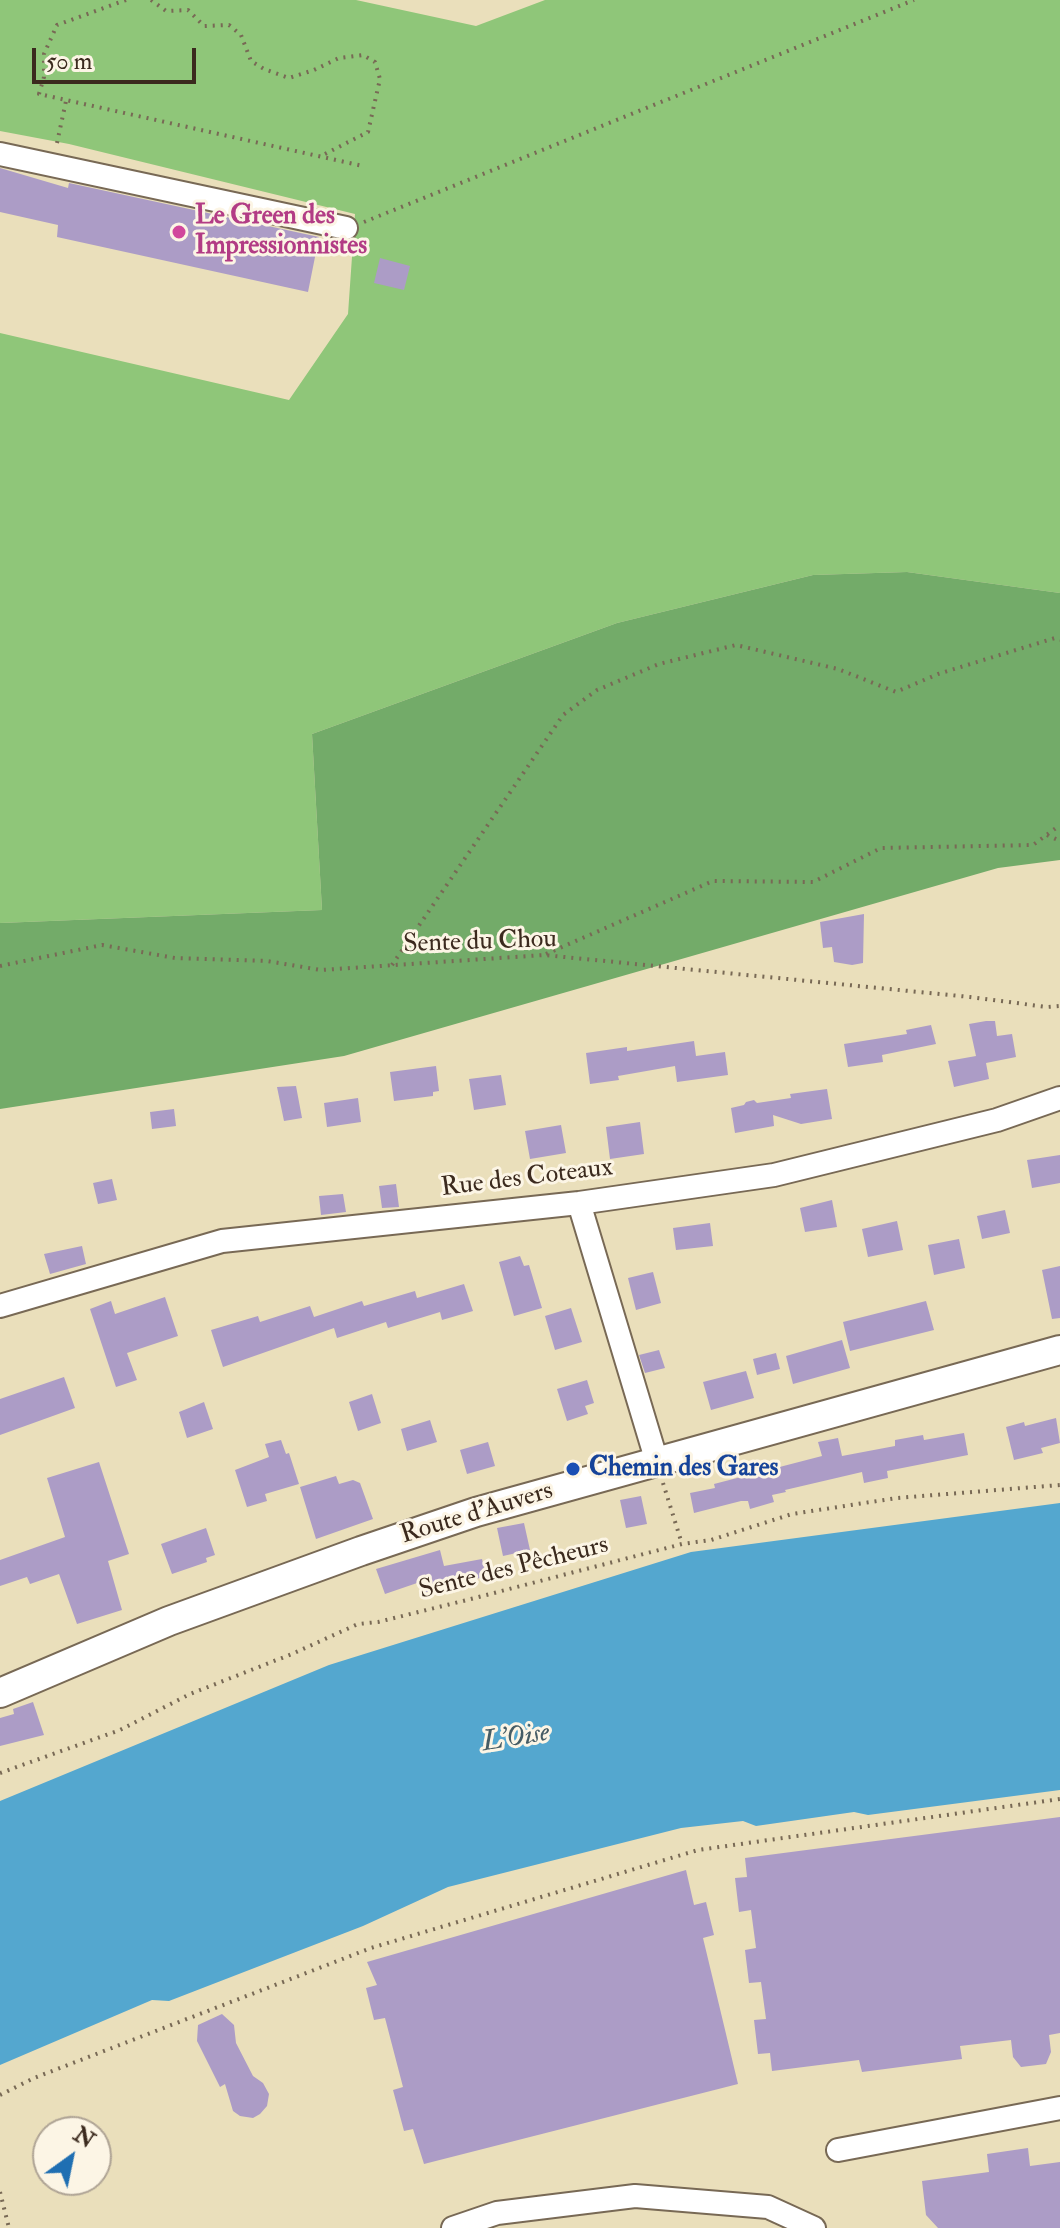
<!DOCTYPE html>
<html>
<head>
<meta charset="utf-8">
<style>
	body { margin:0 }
	#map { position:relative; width:1060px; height:2228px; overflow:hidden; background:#eadfbb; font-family:"IM FELL Double Pica",serif }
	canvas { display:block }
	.north { position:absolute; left:32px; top:2116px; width:80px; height:80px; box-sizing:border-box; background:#fcf5e5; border:2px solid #afa495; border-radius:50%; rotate:33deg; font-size:22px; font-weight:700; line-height:32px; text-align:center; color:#3b2a1e }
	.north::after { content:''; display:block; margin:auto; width:28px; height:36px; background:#1f6fb2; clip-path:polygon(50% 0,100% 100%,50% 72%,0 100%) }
	.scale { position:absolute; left:32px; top:48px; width:164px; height:36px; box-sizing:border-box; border:4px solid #3b2a1e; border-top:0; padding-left:10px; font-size:24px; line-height:28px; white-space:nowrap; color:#3b2a1e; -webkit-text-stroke:6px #fcf5e5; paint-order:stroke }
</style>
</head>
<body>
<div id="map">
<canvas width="1060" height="2228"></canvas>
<div class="north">N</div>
<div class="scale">50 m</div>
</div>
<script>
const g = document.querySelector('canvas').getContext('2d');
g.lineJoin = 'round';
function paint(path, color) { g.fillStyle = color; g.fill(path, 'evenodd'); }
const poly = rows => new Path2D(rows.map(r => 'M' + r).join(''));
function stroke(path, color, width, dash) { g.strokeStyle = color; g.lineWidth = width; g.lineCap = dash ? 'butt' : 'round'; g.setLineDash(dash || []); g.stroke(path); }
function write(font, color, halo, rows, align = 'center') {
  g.font = font + ' "IM FELL Double Pica",serif'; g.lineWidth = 6; g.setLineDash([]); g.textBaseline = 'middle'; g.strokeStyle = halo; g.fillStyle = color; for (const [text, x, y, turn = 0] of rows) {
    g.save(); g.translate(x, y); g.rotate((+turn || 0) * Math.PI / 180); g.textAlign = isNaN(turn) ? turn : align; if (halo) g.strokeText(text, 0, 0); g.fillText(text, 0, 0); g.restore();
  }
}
paint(poly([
	[0,0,356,0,476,26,545,0,1060,0,1060,593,907,572,813,575,617,623,312,734,322,910,0,923,0,333,289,400,348,314,355,214,69,144,0,131]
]), '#8fc679');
paint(poly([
	[907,572,1060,593,1060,860,998,868,344,1056,0,1109,0,923,322,910,312,734,617,623,813,575]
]), '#73ab69');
paint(poly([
	[1060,1503,1060,1790,868,1815,854,1812,756,1826,743,1821,681,1828,448,1887,363,1926,169,2001,152,2000,0,2065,0,1801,329,1665,691,1552]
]), '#54a7cf');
paint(poly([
	[0,168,68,188,69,183,319,237,308,292,57,237,58,225,0,212],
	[380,258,410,266,404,290,374,283],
	[864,914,863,963,852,965,834,962,832,947,823,948,820,922],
	[986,1021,995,1021,997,1036,1012,1034,1016,1057,986,1063,989,1079,954,1087,948,1061,976,1056,969,1024],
	[931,1025,936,1044,882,1055,883,1062,848,1067,844,1044,907,1034,906,1030],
	[694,1041,696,1056,725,1052,728,1075,677,1082,675,1066,618,1076,619,1080,590,1084,586,1053,627,1047,627,1051],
	[436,1066,439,1091,433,1092,433,1096,394,1101,390,1072],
	[501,1075,506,1105,474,1110,469,1079],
	[296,1086,302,1118,284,1121,277,1087],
	[827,1089,832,1119,801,1124,773,1115,774,1126,735,1133,731,1108,744,1105,746,1102,754,1100,757,1103,791,1098,790,1094],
	[358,1098,361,1122,327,1127,324,1103],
	[174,1109,176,1126,152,1129,150,1112],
	[640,1122,644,1154,610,1159,606,1127],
	[561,1125,566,1153,530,1159,525,1131],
	[1060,1155,1060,1183,1032,1188,1027,1160],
	[112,1179,117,1200,98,1204,93,1183],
	[396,1184,399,1207,382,1208,379,1186],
	[343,1194,346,1212,321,1215,319,1196],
	[832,1200,837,1227,805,1232,800,1208],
	[1005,1210,1010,1233,982,1239,977,1216],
	[897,1221,903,1250,868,1257,862,1229],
	[710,1223,713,1246,676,1250,673,1228],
	[959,1239,965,1268,934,1275,928,1245],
	[82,1246,86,1264,50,1274,44,1254],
	[520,1256,524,1266,529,1265,542,1308,514,1316,499,1262],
	[1060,1266,1060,1318,1052,1319,1042,1270],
	[653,1272,661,1303,636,1310,628,1278],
	[464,1284,473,1311,442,1320,440,1312,388,1328,386,1322,337,1338,334,1328,223,1367,211,1330,258,1316,260,1322,310,1306,314,1317,362,1301,364,1306,415,1291,417,1298],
	[165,1297,178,1336,127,1353,137,1380,116,1387,90,1309,111,1301,115,1314],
	[926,1301,934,1330,850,1351,843,1322],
	[571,1308,582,1342,555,1350,545,1316],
	[842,1340,850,1368,793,1384,786,1356],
	[659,1350,665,1368,645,1373,639,1355],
	[776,1353,780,1369,757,1375,753,1359],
	[746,1371,754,1398,711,1410,703,1382],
	[64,1377,75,1408,0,1435,0,1399],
	[587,1380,594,1403,585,1406,588,1414,567,1421,557,1389],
	[372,1394,381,1423,358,1431,349,1402],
	[204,1402,213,1429,187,1438,179,1412],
	[1056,1418,1060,1443,1041,1448,1043,1453,1014,1460,1006,1427,1024,1422,1025,1426],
	[430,1420,437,1442,407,1451,401,1429],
	[964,1433,968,1455,887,1471,888,1478,864,1483,862,1472,785,1490,786,1492,772,1495,774,1502,750,1509,748,1501,741,1501,694,1513,690,1493,715,1488,714,1484,822,1456,818,1442,838,1438,842,1456,895,1446,895,1440,923,1435,924,1440],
	[281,1440,286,1454,289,1453,299,1484,265,1494,267,1501,247,1507,235,1470,269,1457,265,1444],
	[488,1442,495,1466,467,1474,460,1450],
	[99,1462,129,1554,108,1561,122,1610,77,1624,59,1574,30,1584,27,1577,0,1586,0,1560,65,1537,47,1478],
	[336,1476,339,1484,353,1480,360,1483,373,1519,316,1539,300,1487],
	[641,1496,647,1524,626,1528,620,1500],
	[524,1523,530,1550,503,1556,497,1528],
	[206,1528,215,1555,206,1558,207,1562,172,1574,161,1544],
	[440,1550,444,1566,482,1559,486,1577,452,1583,452,1586,423,1593,420,1582,385,1594,376,1569],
	[33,1702,44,1735,0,1746,0,1718,14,1714,13,1709],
	[1060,1817,1060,2033,1049,2035,1051,2052,1046,2064,1021,2067,1013,2057,1011,2040,960,2046,962,2059,862,2072,859,2060,772,2071,770,2053,758,2054,754,2020,766,2019,761,1982,749,1983,745,1950,756,1948,751,1910,739,1912,735,1878,747,1877,745,1858],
	[686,1870,694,1905,706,1902,714,1935,703,1938,738,2084,424,2164,413,2129,404,2131,393,2090,403,2087,385,2018,374,2020,366,1988,377,1985,367,1962],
	[222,2014,234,2025,236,2043,253,2076,263,2083,269,2094,267,2106,260,2114,253,2118,240,2116,233,2111,225,2084,220,2087,197,2041,198,2025],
	[1028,2148,1030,2166,1060,2162,1060,2228,938,2228,926,2215,922,2181,989,2172,987,2154]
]), '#ac9cc6');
const minor = poly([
	[0,154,346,228],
	[579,1203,657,1462],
	[0,1306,222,1241,579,1203,774,1175,997,1120,1060,1098],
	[838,2150,1060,2108],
	[453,2228,497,2213,635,2196,768,2207,814,2228]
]);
const major = poly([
	[0,1693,169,1621,361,1551,476,1512,1060,1350]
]);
stroke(minor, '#786955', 26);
stroke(major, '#786955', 32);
stroke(poly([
	[126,0,57,25,44,54,44,77,39,94,363,166],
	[151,0,166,11,188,10,204,26,229,25,241,35,251,61,264,69,289,78,314,70,339,58,363,55,375,62,380,79,368,132,323,155],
	[57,143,66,101],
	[364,222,914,0],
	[1047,835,1060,841],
	[546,954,713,881,813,882,881,848,1033,845,1060,825],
	[392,965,563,715,597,690,659,664,736,645,838,669,896,692,938,674,1055,638,1060,640],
	[0,966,102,945,175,958,267,961,321,970,544,955,970,997,1047,1007,1060,1006],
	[663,1483,682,1544],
	[0,1773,120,1730,190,1694,292,1654,358,1624,378,1622,467,1600,682,1544,711,1540,792,1514,897,1498,1060,1485],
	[0,2095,34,2078,371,1948,698,1850,1060,1799],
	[0,2192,9,2228]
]), '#786955', 4, [2, 6]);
stroke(minor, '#fff', 22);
stroke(major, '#fff', 28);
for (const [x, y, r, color] of [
	[179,232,8,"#d1479c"],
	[573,1469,8,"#1a4fb4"]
]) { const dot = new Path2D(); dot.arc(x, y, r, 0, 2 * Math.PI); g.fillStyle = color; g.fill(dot); stroke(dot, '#fcf5e5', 3); }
write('bold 26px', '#b23c85', '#fcf5e5', [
	["Le Green des",195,217],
	["Impressionnistes",195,247]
], 'left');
write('26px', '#3b2a1e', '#fcf5e5', [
	["Sente du Chou",480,943,-2],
	["Rue des Coteaux",527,1179,-7],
	["Route d'Auvers",477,1514,-17],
	["Sente des Pêcheurs",514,1569,-14]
]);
write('bold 26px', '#164399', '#fcf5e5', [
	["Chemin des Gares",589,1469]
], 'left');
write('italic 28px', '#455c65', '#fcf5e5', [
	["L'Oise",516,1739,-9]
]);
</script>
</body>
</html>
